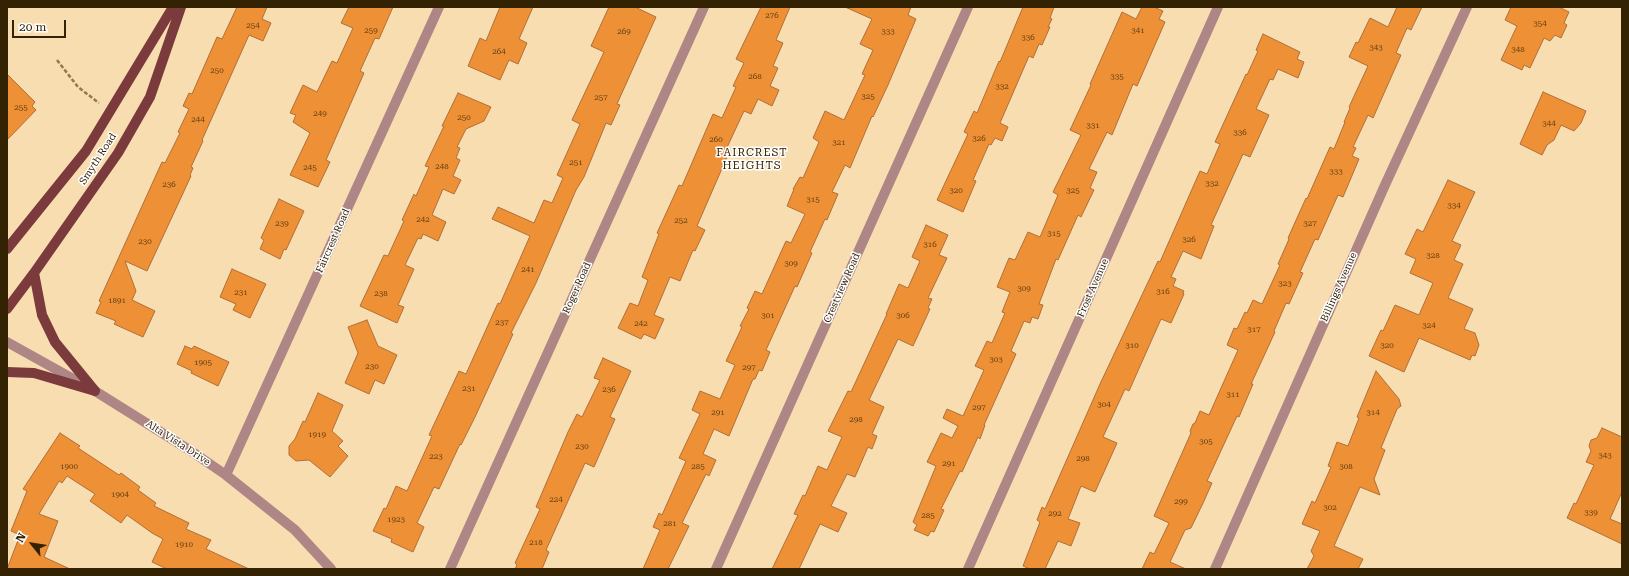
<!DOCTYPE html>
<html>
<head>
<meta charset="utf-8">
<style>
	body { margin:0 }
	#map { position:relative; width:1629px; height:576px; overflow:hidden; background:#f8ddb1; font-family:"Roboto Serif",serif }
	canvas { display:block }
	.frame { position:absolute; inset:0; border:8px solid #342302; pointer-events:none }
	.north { position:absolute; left:12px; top:524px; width:40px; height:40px; -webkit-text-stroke:3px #fff; paint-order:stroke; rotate:300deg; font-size:11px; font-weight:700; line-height:16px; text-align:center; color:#342302 }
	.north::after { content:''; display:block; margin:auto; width:14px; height:18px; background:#342302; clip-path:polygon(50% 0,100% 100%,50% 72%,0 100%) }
	.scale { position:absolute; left:12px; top:20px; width:54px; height:18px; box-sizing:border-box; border:2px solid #342302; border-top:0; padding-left:5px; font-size:12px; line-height:14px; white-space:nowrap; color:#342302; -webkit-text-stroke:3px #fff; paint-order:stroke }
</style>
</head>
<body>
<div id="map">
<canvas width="1629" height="576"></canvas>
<div class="frame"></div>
<div class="north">N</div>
<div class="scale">20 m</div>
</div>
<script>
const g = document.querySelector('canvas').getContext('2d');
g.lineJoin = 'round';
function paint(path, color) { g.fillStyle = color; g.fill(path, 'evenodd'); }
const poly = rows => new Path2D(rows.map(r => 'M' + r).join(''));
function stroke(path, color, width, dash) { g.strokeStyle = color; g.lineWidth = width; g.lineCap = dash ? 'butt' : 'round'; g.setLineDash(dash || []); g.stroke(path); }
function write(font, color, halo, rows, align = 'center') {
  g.font = font + ' "Roboto Serif",serif'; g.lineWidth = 3; g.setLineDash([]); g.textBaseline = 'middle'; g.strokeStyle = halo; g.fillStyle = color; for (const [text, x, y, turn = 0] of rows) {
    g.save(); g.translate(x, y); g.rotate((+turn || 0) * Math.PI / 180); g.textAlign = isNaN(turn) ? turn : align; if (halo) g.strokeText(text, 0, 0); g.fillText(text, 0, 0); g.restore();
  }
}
const building = poly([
	[237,7,267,7,262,19,271,23,263,41,249,35,202,140,203,141,191,167,193,168,190,175,191,176,147,271,125,261,136,291,132,300,155,311,143,337,114,324,116,321,96,313,101,302,99,301,162,162,165,163,180,133,178,132,189,109,183,106,189,93,192,94,217,37,222,39,237,7],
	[349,7,393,7,379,39,375,38,360,71,364,73,326,160,330,162,318,187,290,175,310,133,293,122,296,115,290,113,303,85,317,92,332,61,337,63,353,28,341,23,349,7],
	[500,7,533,7,519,39,527,43,518,64,509,60,500,80,468,66,480,38,486,41,500,7],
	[609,7,635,7,656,17,617,104,620,105,611,125,606,123,584,177,576,190,536,283,511,333,513,334,475,417,461,445,460,444,439,489,434,487,417,523,424,527,413,552,391,542,392,539,373,531,384,508,386,509,396,486,407,491,432,436,429,435,459,371,466,374,498,303,500,304,530,236,492,219,498,207,534,223,544,200,552,203,563,178,557,175,580,124,572,120,604,52,591,46,609,7],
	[761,7,790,7,776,40,783,43,773,66,778,68,770,86,779,90,772,106,758,99,751,114,744,111,723,156,727,157,697,226,705,230,695,251,693,250,680,281,670,277,654,315,664,319,655,339,644,334,641,339,618,328,630,303,638,306,648,280,642,277,659,234,657,233,679,185,682,186,713,114,722,118,736,87,733,86,744,63,736,59,761,7],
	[845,7,911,7,908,15,916,19,888,85,873,117,872,116,850,168,845,165,832,192,838,194,827,220,825,219,810,252,812,253,797,287,795,286,776,328,766,350,770,352,762,371,759,370,755,379,753,379,729,436,714,429,703,454,716,460,709,476,706,474,682,523,689,526,668,569,643,569,660,530,653,527,659,513,662,515,686,461,679,458,700,414,692,410,700,391,720,399,735,365,726,361,742,327,740,326,749,309,747,308,755,291,762,294,786,241,791,243,805,214,787,206,794,189,793,189,800,177,803,178,819,142,813,138,825,111,844,120,865,75,862,74,873,50,860,44,872,19,845,7],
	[1023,7,1054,7,1050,18,1052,19,1048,27,1050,27,1042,45,1039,44,1033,58,1029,56,1000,123,1008,127,1002,141,995,138,991,145,989,144,973,180,976,181,963,212,937,200,968,134,964,132,974,111,977,113,999,61,1000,62,1023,7],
	[1142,7,1154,7,1163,11,1159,19,1165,22,1137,86,1133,84,1112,135,1107,132,1089,169,1097,172,1090,188,1094,190,1081,217,1078,215,1058,260,1056,259,1039,304,1043,305,1038,319,1032,317,1030,323,1024,321,1011,351,1016,354,984,425,985,425,980,439,978,437,962,472,960,471,941,509,944,510,934,532,931,531,928,536,914,530,917,525,913,522,936,466,927,462,941,433,952,438,958,426,943,418,947,409,963,416,984,370,975,366,987,341,992,343,1005,313,1002,312,1010,292,997,287,1009,258,1015,260,1028,232,1040,237,1058,195,1053,192,1081,135,1070,130,1091,85,1090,84,1122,12,1136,19,1142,7],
	[1397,7,1422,7,1411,30,1407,28,1396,53,1401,55,1373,118,1368,115,1353,147,1356,148,1352,156,1359,159,1343,197,1338,195,1318,240,1315,239,1300,272,1303,273,1289,304,1286,303,1274,331,1275,332,1251,384,1253,384,1239,417,1237,416,1207,481,1212,483,1204,501,1191,528,1185,530,1170,562,1186,569,1142,569,1150,552,1154,554,1169,523,1154,516,1191,433,1190,431,1193,424,1195,423,1200,411,1209,415,1238,350,1227,345,1234,328,1237,329,1245,312,1247,313,1253,300,1262,304,1280,265,1278,264,1289,239,1288,238,1306,198,1307,199,1330,147,1334,149,1345,122,1344,122,1350,108,1349,107,1368,66,1349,57,1356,42,1358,43,1370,18,1388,27,1397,7],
	[1511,7,1559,7,1569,12,1564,23,1567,25,1561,38,1555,35,1550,41,1544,38,1530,68,1524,65,1522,70,1501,60,1517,26,1505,20,1511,7],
	[1263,34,1300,52,1297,59,1304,62,1298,78,1278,69,1273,80,1270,79,1256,109,1269,115,1250,157,1243,154,1211,225,1214,226,1201,259,1183,251,1171,277,1176,279,1173,286,1184,291,1183,293,1184,294,1171,323,1161,319,1129,391,1125,389,1103,437,1117,443,1095,492,1081,486,1068,519,1080,523,1071,546,1058,541,1045,569,1030,569,1023,566,1040,522,1037,520,1042,507,1045,509,1100,384,1158,261,1160,262,1200,171,1207,174,1220,144,1215,142,1246,74,1247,75,1258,51,1256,50,1263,34],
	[7,74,35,102,32,106,36,110,7,140,7,74],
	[1543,92,1586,111,1581,123,1574,131,1561,125,1554,140,1547,145,1542,155,1520,144,1543,92],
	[458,93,491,107,484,121,466,129,457,147,460,148,456,158,460,160,453,176,461,180,454,194,443,189,432,215,446,222,438,241,423,234,421,239,418,238,405,265,414,269,398,305,404,307,397,323,360,306,384,255,388,256,404,221,402,220,414,194,416,196,429,167,425,166,444,126,442,126,458,93],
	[1448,180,1475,192,1452,241,1461,245,1454,260,1463,264,1448,298,1473,309,1464,329,1475,333,1479,345,1475,356,1472,355,1470,360,1419,338,1404,372,1369,356,1381,330,1383,331,1395,305,1419,315,1433,283,1410,273,1416,259,1405,254,1417,229,1423,232,1448,180],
	[279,199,304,211,286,250,284,249,280,259,260,249,264,240,261,238,279,199],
	[926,225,948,235,939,255,947,258,928,298,932,299,928,308,930,309,913,346,898,339,869,400,884,407,872,434,877,436,872,449,868,447,855,477,847,474,831,506,847,513,838,532,820,524,799,569,772,569,798,515,794,514,803,495,805,496,818,466,827,470,842,437,828,431,848,391,851,392,887,314,886,314,899,284,908,288,920,261,912,257,926,225],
	[232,269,266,284,250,318,233,310,236,304,220,297,232,269],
	[367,320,378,346,397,355,384,384,375,380,369,394,345,383,358,353,348,327,367,320],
	[185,346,192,349,194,346,229,362,218,386,191,373,192,371,177,364,185,346],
	[603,358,631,371,610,417,615,419,594,467,585,463,546,550,549,552,542,569,515,569,517,565,515,563,540,509,536,507,568,432,577,414,582,417,600,380,594,378,603,358],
	[1376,371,1399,399,1401,406,1397,409,1381,448,1385,450,1374,479,1380,495,1360,487,1334,546,1363,559,1358,569,1307,569,1314,556,1311,551,1320,531,1302,524,1312,501,1315,503,1331,467,1328,466,1337,442,1348,446,1359,418,1357,417,1376,371],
	[318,393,343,405,332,431,343,441,338,446,348,456,330,477,309,460,296,461,289,455,289,446,295,439,303,421,305,422,318,393],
	[1602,428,1622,437,1622,492,1610,519,1622,524,1622,544,1567,518,1574,503,1576,504,1594,465,1586,462,1591,451,1589,446,1591,440,1597,438,1602,428],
	[60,433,80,446,78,448,119,475,121,473,140,487,138,490,156,503,154,506,189,523,186,529,211,540,206,549,249,569,167,569,152,562,163,539,152,533,127,515,121,523,90,501,95,494,67,476,62,483,59,481,39,514,58,521,44,557,70,569,7,569,20,535,11,531,27,491,23,489,60,433]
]);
paint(building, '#ee9036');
stroke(building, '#af6f38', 1);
stroke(poly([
	[57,60,78,87,99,103]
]), '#907a54', 2.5, [4, 2]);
stroke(poly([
	[7,342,95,391,191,451,226,475,295,530,331,569],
	[226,475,439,7],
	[450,569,704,7],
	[716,569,968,7],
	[968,569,1218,7],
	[1215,569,1385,185,1467,7]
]), '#ad8685', 10);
stroke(poly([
	[7,249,86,151,173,7],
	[34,273,42,315,55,342,95,391],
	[7,309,34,273,118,153,150,97,181,7],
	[7,372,34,373,95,391]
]), '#7b3a3c', 10);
write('8px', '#623e0f', null, [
	["276",772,16],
	["354",1540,24],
	["254",253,26],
	["259",371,31],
	["341",1138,31],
	["269",624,32],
	["333",888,32],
	["336",1028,38],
	["343",1376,48],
	["348",1518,50],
	["264",499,52],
	["250",217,71],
	["268",755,77],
	["335",1117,77],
	["332",1002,87],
	["325",868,97],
	["257",601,98],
	["255",21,108],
	["249",320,114],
	["250",464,118],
	["244",198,120],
	["344",1549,124],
	["331",1093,126],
	["336",1240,133],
	["326",979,139],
	["260",716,140],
	["321",839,143],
	["251",576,163],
	["248",442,167],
	["245",310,168],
	["333",1336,172],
	["332",1212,184],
	["236",169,185],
	["320",956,191],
	["325",1073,191],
	["315",813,200],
	["334",1454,206],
	["242",423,220],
	["252",681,221],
	["239",282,224],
	["327",1310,224],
	["315",1054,234],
	["326",1189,240],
	["230",145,242],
	["316",930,245],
	["328",1433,256],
	["309",791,264],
	["241",528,270],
	["323",1285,284],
	["309",1024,289],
	["316",1163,292],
	["231",241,293],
	["238",381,294],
	["1891",117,301],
	["301",768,316],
	["306",903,316],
	["237",502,323],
	["242",641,324],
	["324",1429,326],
	["317",1254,330],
	["310",1132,346],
	["320",1387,346],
	["303",996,360],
	["1905",203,363],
	["230",372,367],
	["297",749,368],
	["231",469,389],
	["236",609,390],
	["311",1233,395],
	["304",1104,405],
	["297",979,408],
	["291",718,413],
	["314",1373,413],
	["298",856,420],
	["1919",317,435],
	["305",1206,442],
	["230",582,447],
	["343",1605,456],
	["223",436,457],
	["298",1083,459],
	["291",949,464],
	["1900",69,467],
	["285",698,467],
	["308",1346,467],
	["1904",120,495],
	["224",556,500],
	["299",1181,502],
	["302",1330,508],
	["339",1591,513],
	["292",1055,514],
	["285",928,516],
	["1923",396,520],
	["281",670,524],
	["218",536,543],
	["1910",184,545]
]);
write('10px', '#342302', '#fff', [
	["Smyth Road",98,159,-57],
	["Faircrest Road",333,241,-66],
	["Billings Avenue",1339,287,-66],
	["Roger Road",577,288,-66],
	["Crestview Road",842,288,-66],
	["Frost Avenue",1093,288,-66],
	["Alta Vista Drive",178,443,33]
]);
g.letterSpacing = '1px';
write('11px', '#342302', '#fff', [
	["FAIRCREST",752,153],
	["HEIGHTS",752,166]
]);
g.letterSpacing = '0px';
</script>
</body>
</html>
